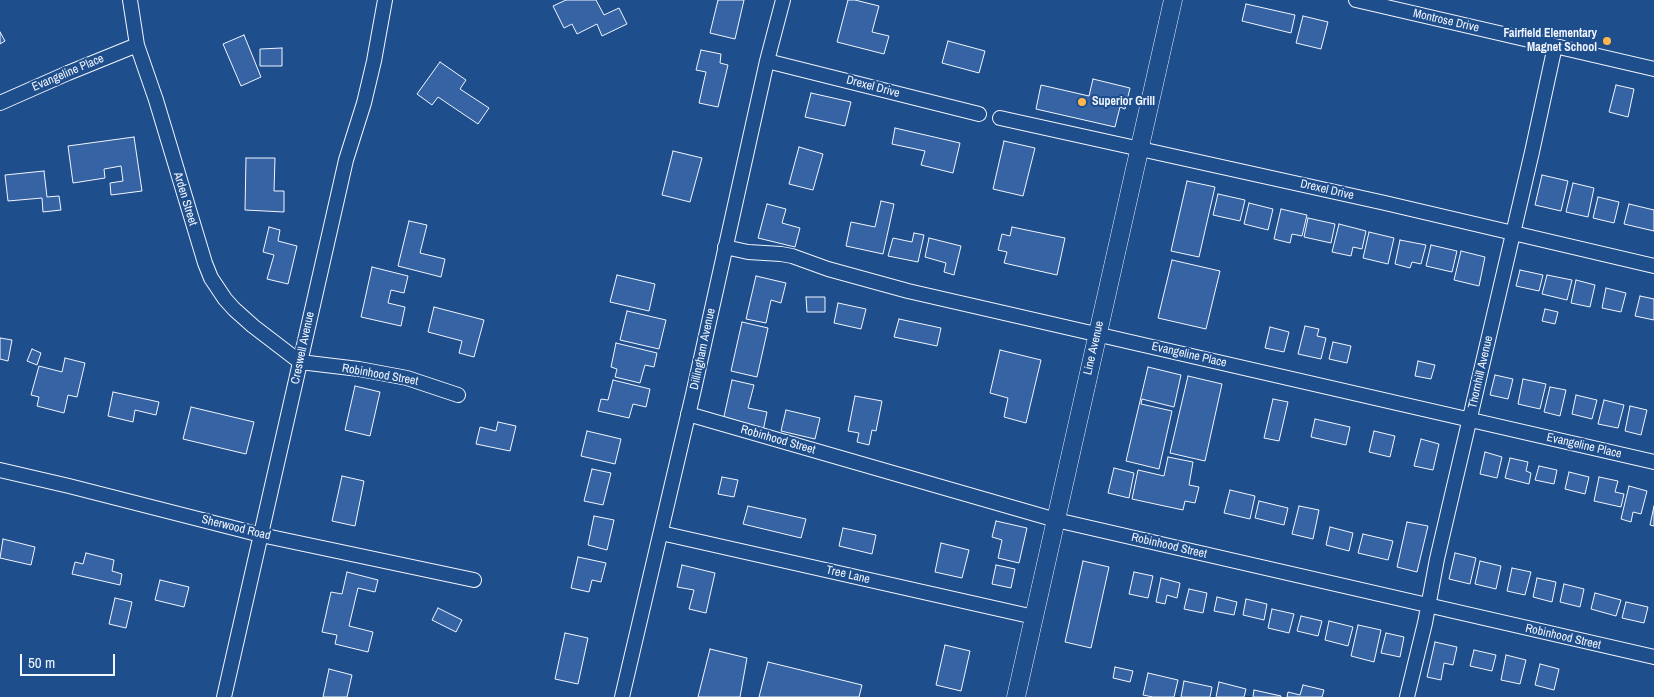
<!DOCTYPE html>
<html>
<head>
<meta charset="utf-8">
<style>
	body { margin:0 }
	#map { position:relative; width:1654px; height:697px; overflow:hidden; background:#1f4e8c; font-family:"Archivo Narrow",sans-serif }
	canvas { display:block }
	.scale { position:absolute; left:20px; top:654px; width:95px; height:22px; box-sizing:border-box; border:2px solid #f2f6ff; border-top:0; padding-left:6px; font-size:15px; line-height:18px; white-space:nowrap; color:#f2f6ff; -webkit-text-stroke:4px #1f4e8c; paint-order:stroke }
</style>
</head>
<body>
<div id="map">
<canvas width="1654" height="697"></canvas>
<div class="scale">50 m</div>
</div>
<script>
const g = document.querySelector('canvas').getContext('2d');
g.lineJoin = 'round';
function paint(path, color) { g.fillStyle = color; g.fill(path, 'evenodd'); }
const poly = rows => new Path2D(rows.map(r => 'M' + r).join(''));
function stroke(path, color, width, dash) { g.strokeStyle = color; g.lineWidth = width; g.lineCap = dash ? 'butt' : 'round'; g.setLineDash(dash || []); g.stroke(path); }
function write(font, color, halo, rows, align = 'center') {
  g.font = font + ' "Archivo Narrow",sans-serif'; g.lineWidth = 4; g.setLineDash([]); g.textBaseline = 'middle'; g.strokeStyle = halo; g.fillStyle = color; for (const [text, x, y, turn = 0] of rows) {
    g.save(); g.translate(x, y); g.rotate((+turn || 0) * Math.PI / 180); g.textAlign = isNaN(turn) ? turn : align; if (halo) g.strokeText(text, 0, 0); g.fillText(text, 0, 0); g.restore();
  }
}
const building = poly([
	[566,0,596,0,604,15,619,8,627,24,602,36,597,24,577,34,572,24,564,28,553,6,566,0],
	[718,0,744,0,735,39,710,33,718,0],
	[848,0,855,0,879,6,872,32,889,36,884,54,837,42,848,0],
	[1246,4,1295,15,1291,33,1242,21,1246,4],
	[1303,16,1328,22,1321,49,1296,43,1303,16],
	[0,32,5,41,0,44,0,32],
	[244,35,261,77,241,86,223,44,244,35],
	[948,41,985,51,979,73,942,63,948,41],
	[282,48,282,66,260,66,260,49,282,48],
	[701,50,721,54,720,63,728,65,718,107,699,103,706,72,696,70,701,50],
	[440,62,466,80,460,89,489,108,478,124,438,97,432,105,417,94,440,62],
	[1093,79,1130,88,1125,109,1120,107,1115,127,1036,109,1041,85,1089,96,1093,79],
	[1616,85,1634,89,1628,117,1609,112,1616,85],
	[811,93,851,102,845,126,805,117,811,93],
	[895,128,960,143,953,173,921,165,925,151,892,144,895,128],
	[134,137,142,191,111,195,110,183,123,181,121,166,104,169,105,178,73,183,68,146,134,137],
	[1004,141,1035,148,1023,196,993,189,1004,141],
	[799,147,823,154,813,190,789,184,799,147],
	[673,151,702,158,690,202,662,195,673,151],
	[246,158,275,158,274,191,284,191,284,212,245,210,246,158],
	[44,171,47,197,59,196,61,210,43,212,42,198,8,201,5,175,44,171],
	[1542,175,1568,181,1561,211,1535,205,1542,175],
	[1187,181,1215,187,1199,257,1171,251,1187,181],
	[1573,183,1594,188,1588,217,1566,212,1573,183],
	[1218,194,1245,200,1240,221,1213,215,1218,194],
	[1598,197,1619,202,1614,223,1593,218,1598,197],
	[881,201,894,204,883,254,846,246,851,222,875,227,881,201],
	[1249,203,1273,209,1268,230,1244,224,1249,203],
	[767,204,786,209,782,223,800,228,795,247,758,238,767,204],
	[1629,204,1654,210,1654,231,1624,224,1629,204],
	[1281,209,1307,215,1302,236,1292,234,1290,243,1274,239,1281,209],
	[1308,218,1335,224,1331,243,1304,237,1308,218],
	[409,221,427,225,420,253,445,259,441,277,398,266,409,221],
	[1339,224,1366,231,1362,249,1353,247,1351,256,1332,252,1339,224],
	[269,227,280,230,278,241,297,246,288,284,267,279,274,255,263,252,269,227],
	[1012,227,1065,238,1057,275,1004,263,1007,252,998,250,1002,234,1010,236,1012,227],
	[1369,232,1394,238,1388,264,1363,258,1369,232],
	[914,233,924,235,918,262,888,256,893,238,912,242,914,233],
	[929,238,961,246,954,275,944,272,946,263,925,257,929,238],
	[1400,240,1426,245,1421,264,1412,262,1410,268,1395,264,1400,240],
	[1431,245,1457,251,1452,272,1426,266,1431,245],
	[1461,251,1485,257,1479,286,1454,280,1461,251],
	[1172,260,1220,271,1206,329,1158,318,1172,260],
	[372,267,408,276,404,293,391,290,388,303,405,307,401,326,361,317,372,267],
	[1520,270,1543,275,1539,291,1516,286,1520,270],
	[617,275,655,284,649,311,610,302,617,275],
	[1547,275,1572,280,1567,300,1542,294,1547,275],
	[756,276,786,283,781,303,771,300,766,323,746,319,756,276],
	[1576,280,1595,285,1590,307,1571,303,1576,280],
	[1606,288,1626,293,1621,312,1602,308,1606,288],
	[1640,296,1654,299,1654,320,1635,316,1640,296],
	[806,297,825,297,825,312,807,312,806,297],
	[838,303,866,309,861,329,834,323,838,303],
	[434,307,484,320,474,357,459,353,462,341,428,332,434,307],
	[1545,309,1558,312,1555,324,1542,321,1545,309],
	[627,311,666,320,659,349,620,340,627,311],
	[899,319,941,328,937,346,894,337,899,319],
	[742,322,768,328,757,377,731,371,742,322],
	[1305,326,1319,329,1317,336,1326,338,1321,359,1298,354,1305,326],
	[1270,327,1289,332,1284,352,1265,348,1270,327],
	[0,338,12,340,8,361,0,359,0,338],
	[1333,342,1351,346,1347,363,1329,359,1333,342],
	[616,343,657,353,654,367,645,365,640,383,615,377,617,369,611,367,616,343],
	[32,349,41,353,37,365,27,361,32,349],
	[1000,350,1041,360,1026,423,1004,417,1008,398,990,393,1000,350],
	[65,358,85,363,77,397,68,395,64,413,37,406,39,397,31,395,39,366,62,372,65,358],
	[1418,361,1435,365,1431,379,1415,376,1418,361],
	[1148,367,1181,375,1174,407,1142,399,1141,404,1172,411,1159,469,1126,461,1148,367],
	[1495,375,1513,379,1508,399,1490,395,1495,375],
	[1188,376,1222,384,1205,461,1170,453,1188,376],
	[1523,379,1546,384,1540,409,1518,404,1523,379],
	[613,380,650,389,646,407,633,404,629,418,598,411,601,399,608,400,613,380],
	[732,380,754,385,748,408,767,412,763,431,723,421,732,380],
	[355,386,380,392,370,436,345,430,355,386],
	[1550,387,1566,390,1560,416,1544,412,1550,387],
	[113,392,159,402,156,415,135,410,133,422,108,416,113,392],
	[1576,395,1597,400,1592,419,1572,414,1576,395],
	[855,396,882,401,876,431,872,430,869,445,857,442,859,433,848,431,855,396],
	[1273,399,1288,402,1279,441,1264,438,1273,399],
	[1604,400,1624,405,1618,428,1598,424,1604,400],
	[1630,406,1647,410,1641,435,1625,431,1630,406],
	[191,407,254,422,246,454,183,439,191,407],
	[786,410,820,418,815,439,781,431,786,410],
	[1315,419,1350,427,1346,445,1311,437,1315,419],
	[498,422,516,426,510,451,476,444,480,427,496,431,498,422],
	[587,431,621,439,615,464,581,456,587,431],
	[1374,431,1395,436,1390,457,1369,452,1374,431],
	[1421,439,1439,444,1433,470,1414,466,1421,439],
	[1485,452,1502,457,1497,478,1480,474,1485,452],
	[1168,457,1193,462,1189,485,1199,487,1195,503,1185,501,1183,510,1132,499,1138,470,1164,476,1168,457],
	[1510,458,1528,462,1526,471,1531,473,1529,484,1505,478,1510,458],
	[1539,466,1557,470,1554,484,1535,480,1539,466],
	[1114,468,1134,473,1129,498,1108,493,1114,468],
	[592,469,611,473,603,505,584,501,592,469],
	[1569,472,1589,477,1585,494,1565,489,1569,472],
	[342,476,364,481,355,526,332,521,342,476],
	[722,477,738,480,734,497,718,494,722,477],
	[1599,477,1618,481,1615,492,1624,494,1621,507,1594,501,1599,477],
	[1629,486,1647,491,1641,514,1633,512,1631,522,1621,519,1629,486],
	[1230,490,1255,496,1250,519,1224,513,1230,490],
	[1259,501,1288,508,1284,525,1255,518,1259,501],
	[748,506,806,519,801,538,743,524,748,506],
	[1299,506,1319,510,1313,539,1292,534,1299,506],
	[1654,506,1654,526,1650,525,1654,506],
	[594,516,614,520,607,550,588,545,594,516],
	[996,521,1027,528,1019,563,998,558,1002,540,992,537,996,521],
	[1407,522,1428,526,1417,572,1397,567,1407,522],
	[1330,527,1353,533,1349,551,1326,545,1330,527],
	[843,528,876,535,872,554,839,546,843,528],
	[1363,534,1393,541,1388,560,1358,553,1363,534],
	[3,539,35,547,31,565,0,558,3,539],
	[941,543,969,550,962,578,935,572,941,543],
	[86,553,114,560,112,571,122,574,120,585,72,574,75,562,83,564,86,553],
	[1455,553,1476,558,1470,584,1449,579,1455,553],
	[578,557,606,563,601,582,592,580,589,592,571,588,578,557],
	[1083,561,1109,567,1091,648,1065,642,1083,561],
	[1480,561,1501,566,1496,589,1475,584,1480,561],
	[682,565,715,573,706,613,689,609,694,590,677,587,682,565],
	[996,565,1015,569,1011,588,992,584,996,565],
	[1512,568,1531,572,1525,595,1507,591,1512,568],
	[347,572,378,580,375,592,358,588,349,626,373,632,368,652,335,644,337,635,322,632,331,592,342,594,347,572],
	[1134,572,1153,576,1148,598,1129,594,1134,572],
	[1161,578,1180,583,1177,598,1167,595,1165,604,1156,602,1161,578],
	[1537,578,1556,582,1552,602,1533,597,1537,578],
	[160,580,189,587,184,607,155,600,160,580],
	[1564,584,1584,589,1580,607,1560,602,1564,584],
	[1189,589,1207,593,1203,613,1184,609,1189,589],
	[1595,593,1621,600,1616,616,1591,609,1595,593],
	[1217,597,1237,602,1234,615,1214,611,1217,597],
	[115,598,132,602,126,628,109,624,115,598],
	[1246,599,1267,604,1264,620,1243,615,1246,599],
	[1626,602,1648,607,1644,623,1622,618,1626,602],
	[438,608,462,620,456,632,432,620,438,608],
	[1272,609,1294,614,1289,633,1268,628,1272,609],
	[1301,616,1322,621,1318,636,1297,631,1301,616],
	[1329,621,1353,627,1348,646,1325,640,1329,621],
	[1358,625,1381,630,1374,662,1351,656,1358,625],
	[565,633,588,638,578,684,555,679,565,633],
	[1386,633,1404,637,1400,657,1381,653,1386,633],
	[1435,642,1457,647,1453,665,1444,663,1441,680,1427,677,1435,642],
	[945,645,970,651,961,691,936,685,945,645],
	[710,649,747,658,740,697,698,697,710,649],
	[1474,650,1496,655,1492,671,1470,666,1474,650],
	[1506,655,1526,660,1520,684,1501,680,1506,655],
	[768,662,862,685,859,697,759,697,768,662],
	[1540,664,1559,669,1554,690,1535,685,1540,664],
	[1115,667,1133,671,1130,682,1113,678,1115,667],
	[329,669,352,675,347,697,323,697,329,669],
	[1148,673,1178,680,1174,697,1153,697,1143,695,1148,673],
	[1184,681,1212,687,1210,697,1181,697,1184,681],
	[1219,682,1246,689,1244,697,1216,697,1219,682],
	[1303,685,1324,690,1322,697,1287,697,1288,692,1300,695,1303,685],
	[1254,690,1281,696,1281,697,1253,697,1254,690]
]);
paint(building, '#3563a3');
stroke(building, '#f2f6ff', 1);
const minor = poly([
	[130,0,137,45,156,100,205,263,211,278,225,299,234,309,253,326,300,362,359,369,407,378,458,395],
	[1356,0,1654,69],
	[767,61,979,114],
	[0,103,68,73,137,45],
	[1000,118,1385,203,1654,266],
	[725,247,748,252,781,254,792,256,828,269,908,291,1654,462],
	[688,414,1056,520,1654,657],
	[0,470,69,486,261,535,474,580],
	[661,533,1034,617],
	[224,697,346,160,364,103,374,61,385,0],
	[622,697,693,394,767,61,783,0],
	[1407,697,1425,623,1437,559,1532,152,1555,46]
]);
const major = poly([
	[1016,697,1173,0]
]);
stroke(minor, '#f2f6ff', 16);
stroke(major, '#f2f6ff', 19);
stroke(minor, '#1f4e8c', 14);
stroke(major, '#1f4e8c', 18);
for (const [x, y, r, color] of [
	[1607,41,5,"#ffb74d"],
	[1082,102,5,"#ffb74d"]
]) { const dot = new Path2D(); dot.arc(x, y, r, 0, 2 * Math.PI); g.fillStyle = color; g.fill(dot); stroke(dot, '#1f4e8c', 2); }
write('12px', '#f2f6ff', '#1f4e8c', [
	["Montrose Drive",1446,21,13],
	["Evangeline Place",68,73,-23],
	["Drexel Drive",873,87,15],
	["Drexel Drive",1327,190,13],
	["Arden Street",185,199,73],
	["Creswell Avenue",303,348,-78],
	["Line Avenue",1094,348,-77],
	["Dillingham Avenue",703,349,-78],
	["Evangeline Place",1189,355,13],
	["Thornhill Avenue",1481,372,-77],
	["Robinhood Street",380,375,10],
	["Robinhood Street",778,440,16],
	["Evangeline Place",1584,446,13],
	["Sherwood Road",236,528,14],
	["Robinhood Street",1169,546,13],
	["Tree Lane",848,575,13],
	["Robinhood Street",1563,637,13]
]);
write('bold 12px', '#f2f6ff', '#1f4e8c', [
	["Fairfield Elementary",1597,34],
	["Magnet School",1597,48],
	["Superior Grill",1092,102,"left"]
], 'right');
</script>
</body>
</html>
